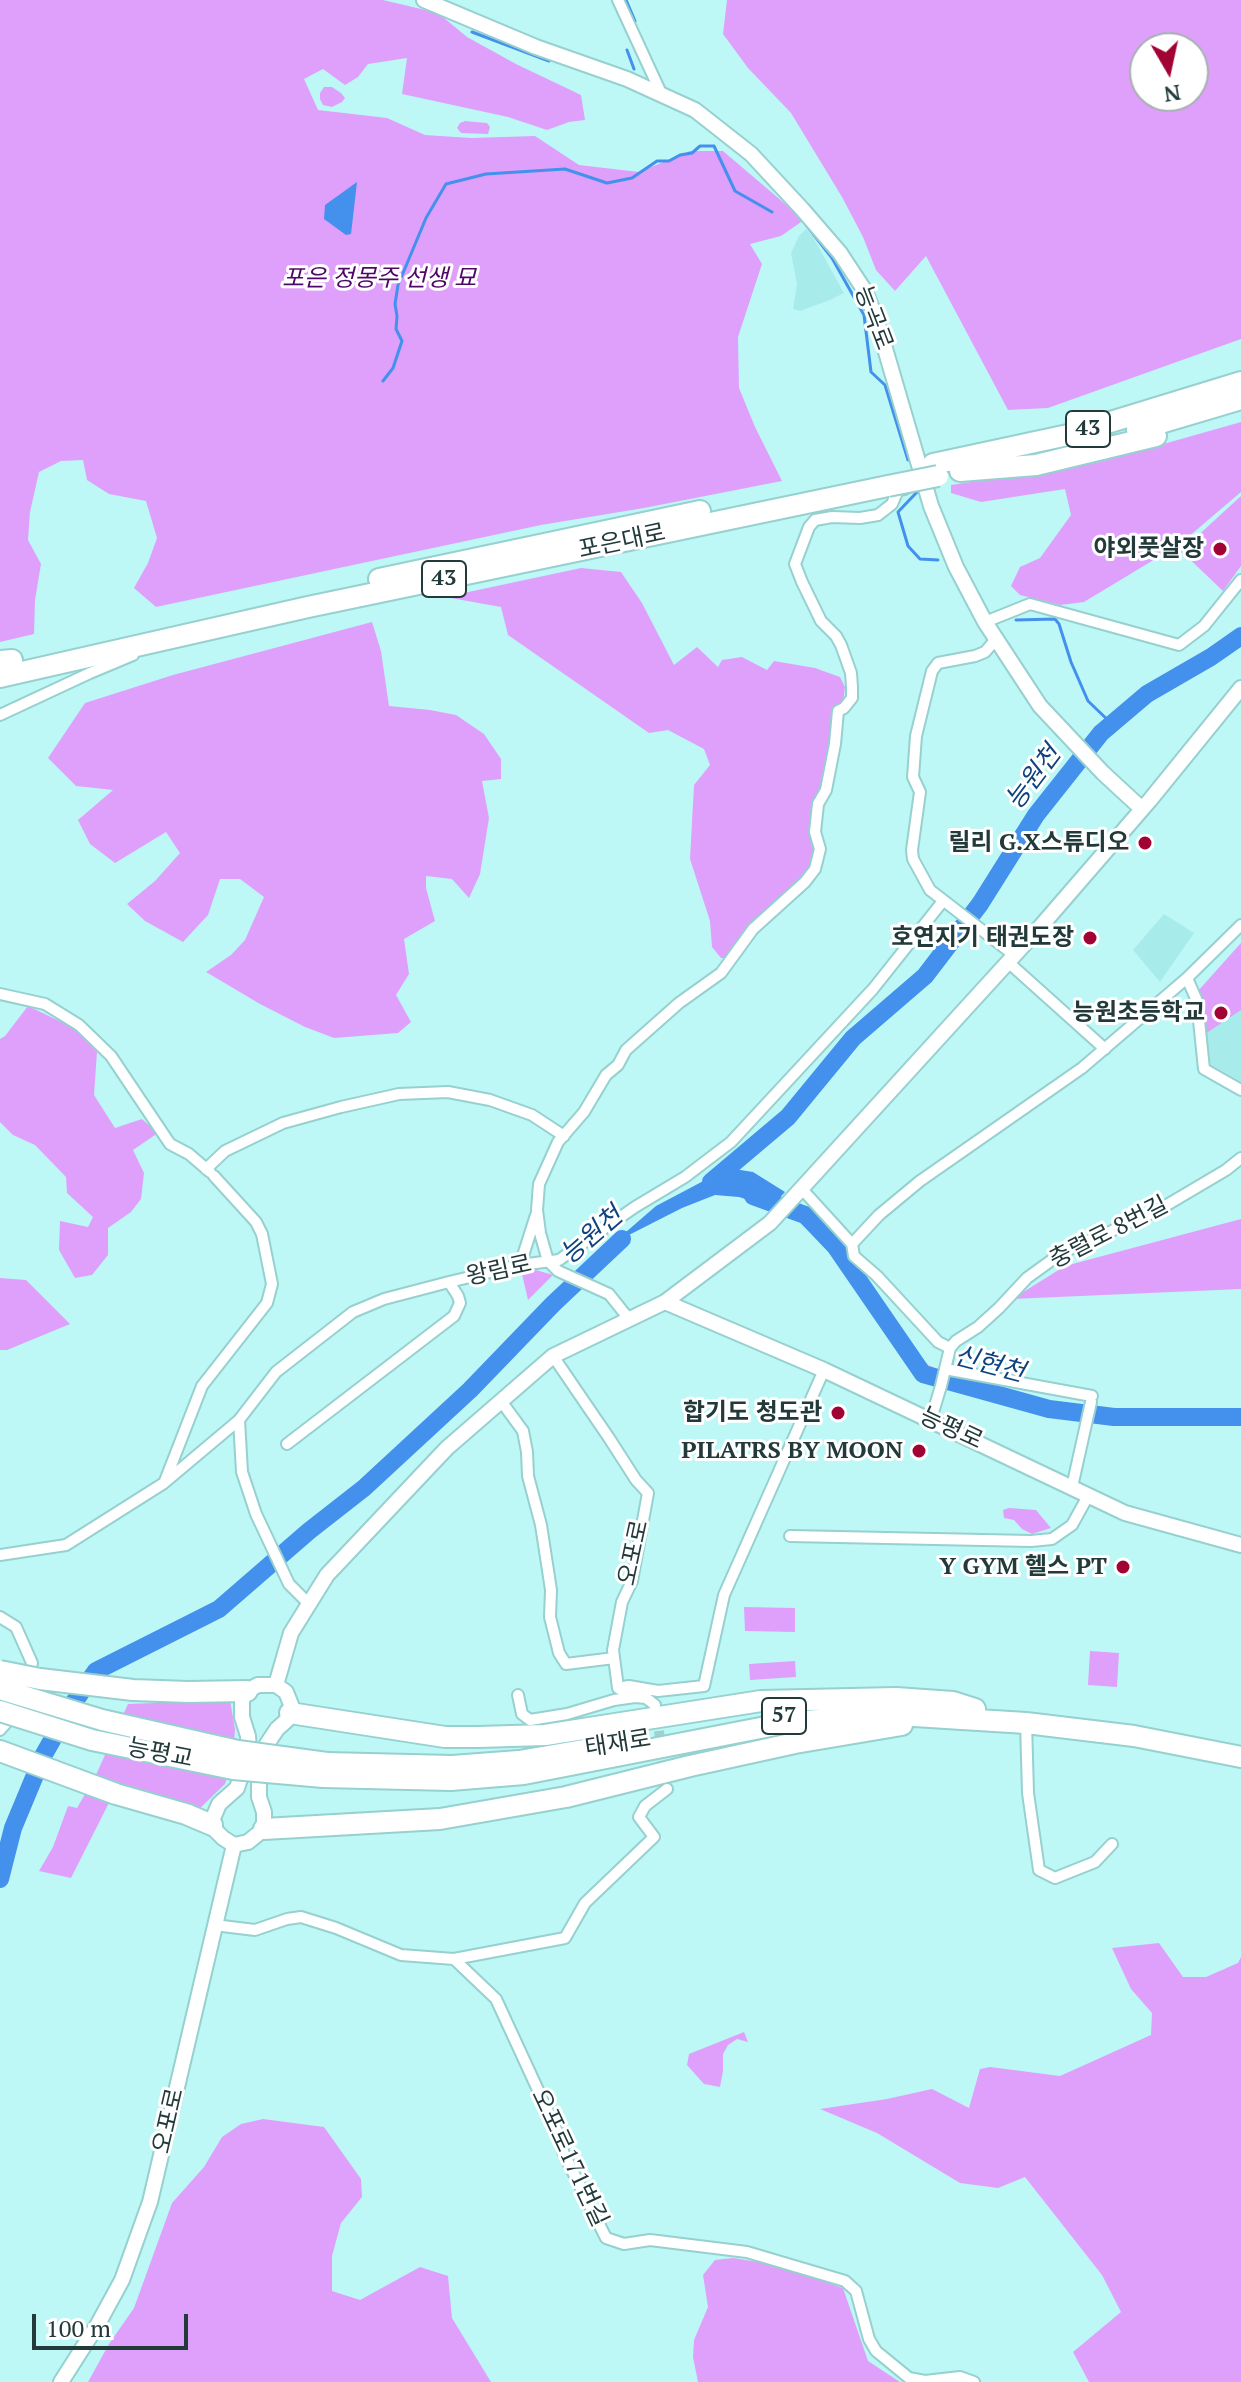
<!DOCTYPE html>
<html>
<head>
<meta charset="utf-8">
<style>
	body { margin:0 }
	#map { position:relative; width:1241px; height:2382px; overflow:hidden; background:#bdf8f7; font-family:"PT Serif",serif }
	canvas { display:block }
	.north { position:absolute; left:1129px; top:32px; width:80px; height:80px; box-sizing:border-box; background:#fff; border:2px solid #a7b0b0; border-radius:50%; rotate:171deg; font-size:22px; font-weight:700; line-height:32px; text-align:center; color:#233a3a }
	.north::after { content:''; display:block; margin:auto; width:28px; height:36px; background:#a20335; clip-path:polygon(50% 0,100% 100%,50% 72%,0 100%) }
	.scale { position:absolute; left:32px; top:2314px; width:156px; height:36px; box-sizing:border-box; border:4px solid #233a3a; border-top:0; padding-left:10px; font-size:24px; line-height:28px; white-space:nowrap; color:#233a3a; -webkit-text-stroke:6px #fff; paint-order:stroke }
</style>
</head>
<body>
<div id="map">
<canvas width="1241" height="2382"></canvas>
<div class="north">N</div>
<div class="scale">100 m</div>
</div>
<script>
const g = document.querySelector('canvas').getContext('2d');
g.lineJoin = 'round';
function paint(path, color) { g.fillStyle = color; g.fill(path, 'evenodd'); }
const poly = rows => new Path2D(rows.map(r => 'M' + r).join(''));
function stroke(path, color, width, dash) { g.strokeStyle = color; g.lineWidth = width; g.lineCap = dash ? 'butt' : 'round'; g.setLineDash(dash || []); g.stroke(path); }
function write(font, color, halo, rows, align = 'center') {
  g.font = font + ' "PT Serif","Noto Sans KR",serif'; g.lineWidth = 6; g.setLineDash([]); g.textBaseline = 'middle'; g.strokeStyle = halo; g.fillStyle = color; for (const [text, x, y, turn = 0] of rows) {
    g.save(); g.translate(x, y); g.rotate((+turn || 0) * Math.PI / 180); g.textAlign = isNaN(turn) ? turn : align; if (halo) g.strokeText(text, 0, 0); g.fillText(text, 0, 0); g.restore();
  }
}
paint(poly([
	[806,229,813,237,844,293,830,300,800,311,793,309,797,284,791,253,799,236],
	[1164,914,1194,933,1160,982,1133,950],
	[1241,943,1241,1082,1211,1065,1206,1050,1198,991]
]), '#a7ecea');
paint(poly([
	[0,0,383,0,438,13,467,37,516,64,581,95,585,120,569,122,547,130,508,117,402,94,407,58,368,64,358,77,345,85,323,69,304,79,318,110,387,118,425,135,471,138,535,136,579,165,639,172,690,151,723,151,804,220,781,236,750,244,762,264,738,337,739,388,755,427,782,481,644,508,541,525,156,607,134,588,148,563,157,538,146,501,109,494,87,480,83,460,61,461,39,472,30,512,28,540,41,564,35,600,34,634,0,642],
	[727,0,1241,0,1241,339,1048,408,1008,410,926,256,895,291,876,270,863,237,842,197,791,113,748,68,723,34],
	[1193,48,1193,96,1145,96,1145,48],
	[324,87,332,87,341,93,345,98,342,102,332,107,323,105,320,99,320,93],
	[465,121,487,123,490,127,488,134,461,133,457,128,460,123],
	[1241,422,1241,492,1180,544,1084,602,1060,605,1020,595,1011,586,1020,567,1040,558,1071,515,1065,489,981,502,951,493,951,485,1100,462],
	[1241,496,1241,566,1223,591,1181,551],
	[581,568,621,572,642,603,674,665,697,647,718,667,722,660,742,657,767,670,774,661,815,668,840,677,845,687,843,704,825,775,817,849,812,858,811,869,750,927,729,958,721,958,712,947,710,921,690,859,694,785,710,765,704,749,668,730,649,733,508,635,501,607,445,597],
	[372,622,381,651,389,706,430,710,456,715,484,734,501,759,501,779,482,781,489,818,480,874,469,898,452,879,426,876,426,888,435,921,404,939,409,974,396,995,411,1022,398,1033,334,1038,305,1027,260,1004,206,972,231,955,245,940,264,897,240,879,220,879,208,915,183,942,145,921,127,904,155,881,180,853,166,832,115,863,90,844,78,820,113,790,76,786,48,758,85,703,173,675],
	[1241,943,1241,1010,1205,1034,1198,991],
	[28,1006,74,1028,97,1052,94,1095,115,1128,142,1119,158,1133,133,1150,144,1173,141,1199,131,1212,108,1228,108,1255,92,1275,75,1278,59,1250,60,1221,88,1227,93,1217,67,1193,66,1177,35,1145,13,1135,0,1122,0,1039,5,1036],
	[1241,1219,1241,1289,1012,1299,1065,1266],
	[536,1270,553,1275,528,1300,522,1274],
	[0,1278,26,1280,70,1324,7,1350,0,1350],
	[891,1324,903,1340,928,1365,942,1371,939,1378,924,1374],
	[1009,1508,1036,1510,1051,1528,1032,1534,1022,1529,1014,1520,1004,1518,1003,1510],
	[744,1607,795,1608,795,1632,745,1631],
	[1090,1651,1119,1653,1117,1687,1088,1685],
	[795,1661,796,1677,750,1680,749,1664],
	[230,1700,235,1729,233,1758,225,1784,196,1812,117,1787,71,1878,39,1871,53,1847,68,1806,77,1808,95,1777,128,1704],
	[1159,1943,1183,1977,1206,1977,1238,1963,1241,1957,1241,2382,1089,2382,1073,2352,1121,2312,1102,2275,1025,2177,998,2188,960,2183,877,2133,820,2109,887,2099,932,2089,969,2108,980,2069,990,2067,1060,2076,1151,2035,1152,2013,1131,1989,1112,1948],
	[744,2032,748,2042,737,2039,728,2045,723,2054,723,2071,720,2087,704,2084,687,2065,689,2054],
	[263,2119,324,2127,361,2179,362,2197,341,2223,332,2256,332,2291,360,2300,420,2267,448,2276,452,2318,491,2382,88,2382,109,2344,134,2308,172,2203,204,2167,222,2137,241,2124],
	[733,2258,771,2264,843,2288,868,2361,900,2382,698,2382,693,2357,694,2340,708,2307,703,2275,715,2260]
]), '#dfa0fc');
paint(poly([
	[357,182,351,234,346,235,324,219,325,205],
	[728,1168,753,1172,785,1192,771,1207,739,1197,715,1195,682,1208,623,1238,606,1255,626,1232,656,1206]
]), '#4390ed');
stroke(poly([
	[626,0,635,21],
	[472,32,549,61],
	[627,50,634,69],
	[807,226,832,258,864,315,871,372,885,385,908,460],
	[383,381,393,368,402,341,396,329,397,316,395,304,398,285,426,218,446,184,486,174,565,169,607,183,632,178,657,161,669,161,680,155,692,153,700,146,714,146,735,191,772,212],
	[918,491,898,512,908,546,920,559,938,560],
	[1016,620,1055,619,1059,624,1071,662,1088,701,1112,724]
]), '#4390ed', 3);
stroke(poly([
	[711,1182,788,1117,853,1038,925,976,980,904,1036,815,1101,733,1147,694,1211,657,1241,636],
	[753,1196,805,1215,810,1220,835,1246,923,1374,1049,1409,1114,1417,1241,1417],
	[0,1879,13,1828,43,1756,72,1705,96,1671,219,1609,309,1531,364,1488,470,1390,553,1304,622,1239]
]), '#4390ed', 18);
stroke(poly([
	[657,1716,665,1776]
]), '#9ed2d1', 10, [10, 5]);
const street = poly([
	[618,0,661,93],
	[985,622,1030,604,1179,645,1204,626,1241,580],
	[996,639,985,652,975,656,938,663,932,671,916,736,913,777,920,792,912,850,913,859,930,890,1014,955],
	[0,715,90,673,133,655],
	[1008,962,1105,1049],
	[1187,978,1197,1001,1204,1069,1241,1090],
	[0,994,45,1004,79,1025,111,1056,170,1144,189,1154,210,1172],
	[206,1169,225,1151,283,1123,341,1107,399,1094,448,1092,490,1100,532,1115,564,1136],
	[801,1188,852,1244,879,1215,920,1181,1082,1068,1187,978,1241,925],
	[852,1244,854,1256,877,1276,938,1342,950,1348,956,1341,978,1327,999,1308,1027,1278,1063,1252,1108,1233,1126,1223,1155,1212,1226,1170,1241,1158],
	[520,1265,536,1215],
	[629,1319,609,1294,558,1271,548,1261,540,1233,537,1210,539,1184,558,1142,584,1112,606,1075,618,1065,626,1050,679,1003,721,973,753,929,805,882,815,869,820,849,815,832,818,804,826,790,835,744,838,711,844,708,852,698,852,687,851,673,841,645,836,636,821,621,802,582,795,564,809,527,815,520,832,517,860,518,878,515,892,504,898,490,905,489],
	[553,1356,609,1438,636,1480,648,1493,632,1581,622,1602,613,1650,618,1688,635,1697,646,1698,655,1705],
	[945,1369,1092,1396],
	[501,1401,523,1431,527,1452,528,1476,541,1525,551,1590,550,1617,559,1653,566,1664,614,1658],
	[931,1419,941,1386,950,1348],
	[239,1420,242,1472,256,1514,289,1584,309,1604],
	[287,1444,454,1316,460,1303,458,1296,449,1282],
	[165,1481,202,1386,267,1303,272,1284,262,1234,256,1222,214,1176],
	[1072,1487,1091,1402],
	[790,1536,1031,1541,1052,1539,1072,1525,1088,1496],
	[0,1555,66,1545,164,1483,239,1420,276,1372,353,1312,384,1299,449,1282,520,1265,559,1260,635,1207,685,1177,731,1142,873,989,943,901],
	[0,1617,16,1627,32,1663,27,1678],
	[618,1688,629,1686,658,1691,704,1686,724,1595,824,1370],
	[518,1695,522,1714,530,1720,567,1714,614,1700,635,1697],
	[1026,1723,1028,1793,1039,1870,1055,1878,1095,1862,1112,1844],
	[0,1730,13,1715],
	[214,1925,255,1930,287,1919,301,1917,336,1928,401,1955,454,1959,565,1938,585,1903,654,1837,639,1817,645,1806,667,1789],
	[454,1959,496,1999,556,2129,564,2154,606,2238,624,2244,650,2240,747,2252,845,2281,856,2291,869,2339,876,2351,909,2378,925,2381,960,2377,974,2382]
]);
const secondary = poly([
	[424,0,536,47,627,79,695,110,751,154,802,209,840,253,865,291,877,321,931,506,956,567,985,622,1040,706,1103,773,1142,809],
	[665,1302,824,1370,1125,1513,1241,1545],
	[258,1685,276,1685,286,1692,292,1707,287,1720,277,1729,267,1744,259,1781,259,1797,264,1812,264,1829,248,1842,234,1845,223,1838,212,1827,211,1823,219,1804,237,1788,249,1751,248,1736,242,1717,242,1700,247,1691,258,1685],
	[276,1685,291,1633,327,1575,447,1448,553,1356,665,1302,770,1223,1041,926,1150,800,1241,688],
	[61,2382,98,2324,122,2280,150,2202,234,1845]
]);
const highway = poly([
	[1137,430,1241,399],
	[933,464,1068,435,1241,382],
	[960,471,1036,465,1156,436],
	[379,579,700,511],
	[0,661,12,660],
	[0,677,308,607,888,486],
	[188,1692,247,1691],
	[290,1713,445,1737,478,1737,545,1735,761,1701,896,1698,953,1702,975,1709],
	[0,1751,116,1794,186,1814,212,1825],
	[327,1763,452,1766,519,1761,607,1746],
	[323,1777,451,1780,524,1774,786,1723,882,1714,1026,1723,1134,1736,1241,1757],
	[264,1829,440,1819,566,1797,690,1766,795,1743,902,1725]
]);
stroke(street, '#96d0cf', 14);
stroke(secondary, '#96d0cf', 18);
stroke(highway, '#96d0cf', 24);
stroke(street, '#fff', 10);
stroke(secondary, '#fff', 14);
stroke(highway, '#fff', 20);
const highwayBridge = poly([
	[888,486,938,476],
	[0,1671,40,1679,133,1690,188,1692],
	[0,1689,102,1720,238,1751,327,1763],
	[0,1711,92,1740,233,1769,323,1777]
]);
stroke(highwayBridge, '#96d0cf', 24, []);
stroke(highwayBridge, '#fff', 20);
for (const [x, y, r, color] of [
	[1220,549,8,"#a20335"],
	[1145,843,8,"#a20335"],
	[1090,938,8,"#a20335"],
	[1221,1013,8,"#a20335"],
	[838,1413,8,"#a20335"],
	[919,1451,8,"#a20335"],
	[1123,1567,8,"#a20335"]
]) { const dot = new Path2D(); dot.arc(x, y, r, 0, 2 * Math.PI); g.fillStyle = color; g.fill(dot); stroke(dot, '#fff', 3); }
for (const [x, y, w] of [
	[1088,429,44],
	[444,579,44],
	[784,1716,44]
]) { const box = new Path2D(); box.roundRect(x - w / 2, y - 18, w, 36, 6); g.fillStyle = '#fff'; g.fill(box); stroke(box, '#233a3a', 2); }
write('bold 22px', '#233a3a', null, [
	["43",1088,429],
	["43",444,579],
	["57",784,1716]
]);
write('italic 24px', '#4f0767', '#fff', [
	["포은 정몽주 선생 묘",379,279]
]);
write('24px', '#233a3a', '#fff', [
	["능곡로",873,318,69],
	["포은대로",622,542,-12],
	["충렬로 8번길",1109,1233,-27],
	["왕림로",499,1271,-12],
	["능평로",951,1429,25],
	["오포로",634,1553,-78],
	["태재로",618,1744,-9],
	["능평교",160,1754,11],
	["오포로",169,2121,-77],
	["오포로171번길",569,2158,65]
]);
write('bold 24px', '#233a3a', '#fff', [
	["야외풋살장",1204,549],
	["릴리 G.X스튜디오",1129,843],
	["호연지기 태권도장",1074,938],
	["능원초등학교",1205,1013],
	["합기도 청도관",822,1413],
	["PILATRS BY MOON",903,1451],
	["Y GYM 헬스 PT",1107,1567]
], 'right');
write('italic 26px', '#0e437e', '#fff', [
	["능원천",1034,778,-53],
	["능원천",592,1236,-41],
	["신현천",989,1365,15]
]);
</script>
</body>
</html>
